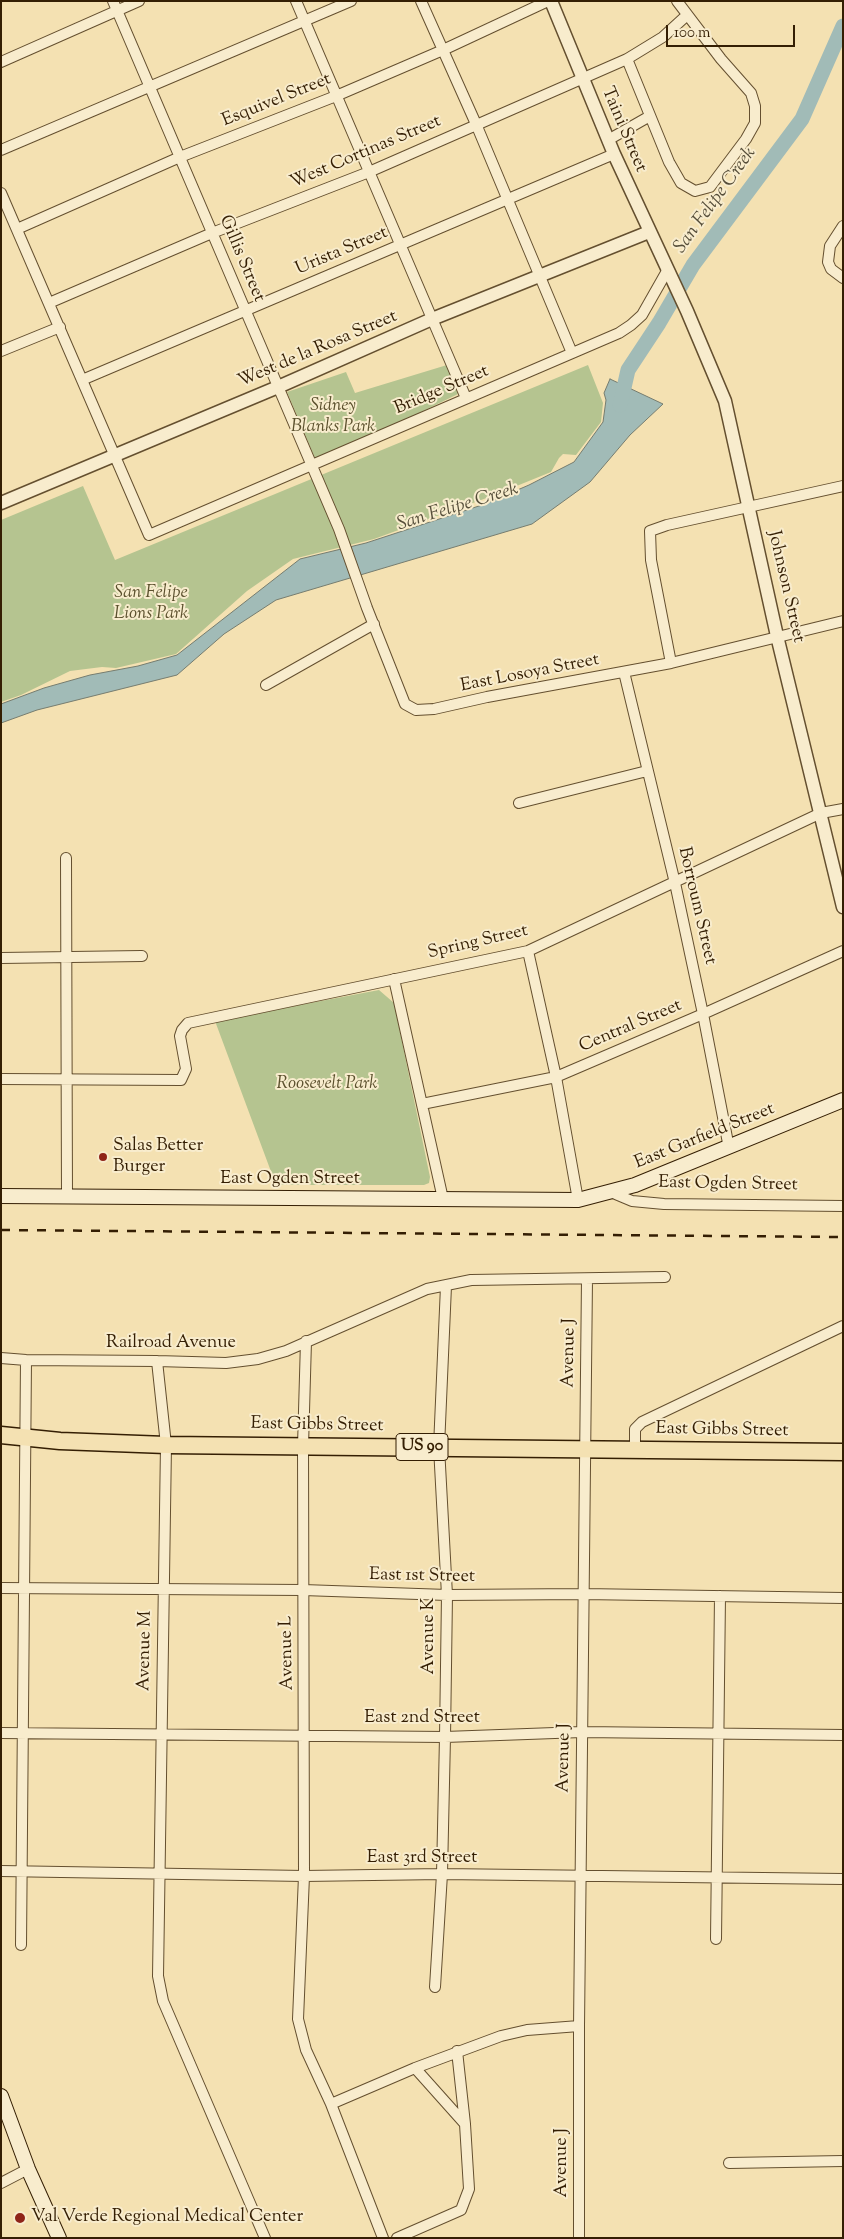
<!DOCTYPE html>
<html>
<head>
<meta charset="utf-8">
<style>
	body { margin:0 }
	#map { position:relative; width:844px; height:2239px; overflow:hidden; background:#f4e1b2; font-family:"Sorts Mill Goudy",serif }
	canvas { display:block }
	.frame { position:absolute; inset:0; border:2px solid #341e03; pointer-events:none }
	.scale { position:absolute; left:666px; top:25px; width:129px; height:22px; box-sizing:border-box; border:2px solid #341e03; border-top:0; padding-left:6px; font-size:15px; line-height:18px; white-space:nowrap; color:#341e03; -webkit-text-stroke:4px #f8eccd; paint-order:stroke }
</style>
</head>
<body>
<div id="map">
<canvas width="844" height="2239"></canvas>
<div class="frame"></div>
<div class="scale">100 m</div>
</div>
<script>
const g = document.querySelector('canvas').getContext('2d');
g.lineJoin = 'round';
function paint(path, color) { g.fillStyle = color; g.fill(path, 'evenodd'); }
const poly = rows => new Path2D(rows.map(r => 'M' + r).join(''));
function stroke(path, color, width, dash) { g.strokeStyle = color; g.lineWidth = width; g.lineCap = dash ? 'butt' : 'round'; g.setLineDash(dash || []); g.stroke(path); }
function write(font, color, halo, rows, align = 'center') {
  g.font = font + ' "Sorts Mill Goudy",serif'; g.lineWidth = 4; g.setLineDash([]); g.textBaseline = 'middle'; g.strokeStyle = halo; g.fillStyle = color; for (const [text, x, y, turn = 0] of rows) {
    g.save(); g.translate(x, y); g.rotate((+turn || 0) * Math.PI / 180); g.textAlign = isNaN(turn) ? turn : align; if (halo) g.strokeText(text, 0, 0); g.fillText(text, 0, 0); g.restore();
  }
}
paint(poly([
	[447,365,458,394,317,463,287,392,346,372,355,393],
	[588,365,603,403,601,422,576,455,563,454,559,458,551,472,492,496,374,539,293,559,247,591,176,654,116,668,102,667,70,671,21,695,1,702,1,520,83,486,115,560],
	[379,990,394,1003,430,1177,429,1183,424,1185,276,1185,215,1021]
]), '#b5c490');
const water = poly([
	[610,379,663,404,630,435,590,482,532,524,276,600,224,634,177,675,37,710,1,723,1,704,44,688,90,675,138,666,177,655,300,559,366,543,485,504,529,485,574,462,603,422,606,400,604,393,610,379]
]);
paint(water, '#a1bbb7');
stroke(water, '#757c6f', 1);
stroke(poly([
	[620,405,628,370,659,323,693,265,802,119,843,26]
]), '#a1bbb7', 15);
const minor = poly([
	[113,1,339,529,367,608,405,704,416,710,434,709,487,697,671,663,843,621],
	[296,1,466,398],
	[421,1,476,124,572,353],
	[627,59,669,162,681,183,695,191,710,187,746,139,755,123,755,106,751,93,721,59,677,1],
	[1,62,139,1],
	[608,140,650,116],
	[1,150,351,1],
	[1,193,149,535,619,333,631,325,642,315,667,271],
	[843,226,830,246,828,262,831,269,843,278],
	[17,229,180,157,336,96,443,50,548,1],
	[49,303,212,233,369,172,627,59,663,37,686,16],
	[1,351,60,327],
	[82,380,614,154],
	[671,663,651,560,650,531,667,525,843,486],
	[624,672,675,883,703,1014,729,1148],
	[266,685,374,624],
	[519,803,647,771],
	[66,858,67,1197],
	[528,951,556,1077,578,1200],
	[1,958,142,956],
	[394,979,443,1199],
	[1,1079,181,1080,186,1069,180,1036,182,1030,188,1023,528,951,821,813,843,809],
	[422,1104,556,1077,703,1014,843,951],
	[613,1193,632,1201,664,1204,843,1206],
	[306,1341,303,1446,304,1876,298,2019,306,2050,331,2104,383,2238],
	[1,1358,26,1360,157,1361,226,1363,258,1359,286,1351,427,1289,471,1280,665,1277],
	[157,1361,166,1445,158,1976,163,2001,265,2238],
	[635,1450,635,1429,642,1422,843,1326],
	[1,1588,303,1590,447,1595,583,1594,843,1598],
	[1,1733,445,1737,582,1732,843,1735],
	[1,1871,304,1876,442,1874,843,1879],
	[716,1939,720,1596],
	[21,1945,26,1360],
	[435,1987,442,1874,445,1737,447,1595,439,1447,446,1286],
	[457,2051,465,2124],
	[331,2104,415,2068,501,2036,527,2030,579,2026],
	[729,2163,843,2161],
	[1,2183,28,2169],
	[397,2238,461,2210,469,2189,465,2124,415,2068],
	[579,2238,579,2026,587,1279]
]);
const tertiary = poly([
	[551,1,614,154,687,311,725,401,777,636,843,907],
	[1,503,278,387,432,319,649,232]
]);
const secondary = poly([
	[1,1196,578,1200,635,1185,843,1100],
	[1,2096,28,2169,59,2238]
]);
const trunk = poly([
	[1,1435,60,1441,166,1445,843,1452]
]);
stroke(minor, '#644f2f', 12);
stroke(tertiary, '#644f2f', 15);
stroke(secondary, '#341e03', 16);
stroke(trunk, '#341e03', 19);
stroke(minor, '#f8eccd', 10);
stroke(tertiary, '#f8eccd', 12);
stroke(secondary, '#f8eccd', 14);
stroke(trunk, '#f4e1b2', 16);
stroke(poly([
	[1,1230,843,1237]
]), '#341e03', 2.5, [9, 9]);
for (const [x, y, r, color] of [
	[103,1157,5,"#8f2418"],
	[20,2218,6,"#8f2418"]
]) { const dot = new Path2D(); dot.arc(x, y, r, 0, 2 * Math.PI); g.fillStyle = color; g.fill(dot); stroke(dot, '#f8eccd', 2); }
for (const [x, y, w] of [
	[422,1447,52]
]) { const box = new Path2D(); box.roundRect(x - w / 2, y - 13.5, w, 27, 4); g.fillStyle = '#f8eccd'; g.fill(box); stroke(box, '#341e03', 1); }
write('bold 16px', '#341e03', null, [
	["US 90",422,1447]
]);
write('18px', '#341e03', '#f8eccd', [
	["Esquivel Street",277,101,-22],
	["Taini Street",623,130,67],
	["West Cortinas Street",366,153,-23],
	["Urista Street",342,252,-23],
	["Gillis Street",241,259,67],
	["West de la Rosa Street",318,350,-23],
	["Bridge Street",442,391,-23],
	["Johnson Street",785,587,77],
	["East Losoya Street",530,674,-11],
	["Borroum Street",696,906,77],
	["Spring Street",478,943,-13],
	["Central Street",631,1027,-23],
	["East Garfield Street",705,1137,-22],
	["East Ogden Street",290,1180],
	["East Ogden Street",728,1185,1],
	["Railroad Avenue",171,1344],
	["Avenue J",570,1353,-89],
	["East Gibbs Street",317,1426,1],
	["East Gibbs Street",722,1431,1],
	["East 1st Street",422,1577,1],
	["Avenue K",430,1636,-90],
	["Avenue M",146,1651,-89],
	["Avenue L",288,1653,-91],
	["East 2nd Street",422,1719],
	["Avenue J",565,1758,-89],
	["East 3rd Street",422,1859],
	["Avenue J",563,2163,-90]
]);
write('italic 18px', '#5b502d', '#f8eccd', [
	["Sidney",333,407],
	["Blanks Park",333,428],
	["San Felipe",151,594],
	["Lions Park",151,615],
	["Roosevelt Park",327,1085]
]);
write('18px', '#341e03', '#f8eccd', [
	["Salas Better",113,1147],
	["Burger",113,1168],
	["Val Verde Regional Medical Center",31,2218]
], 'left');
write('italic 19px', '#554d39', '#f8eccd', [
	["San Felipe Creek",716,201,-54],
	["San Felipe Creek",458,508,-17]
]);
</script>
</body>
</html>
